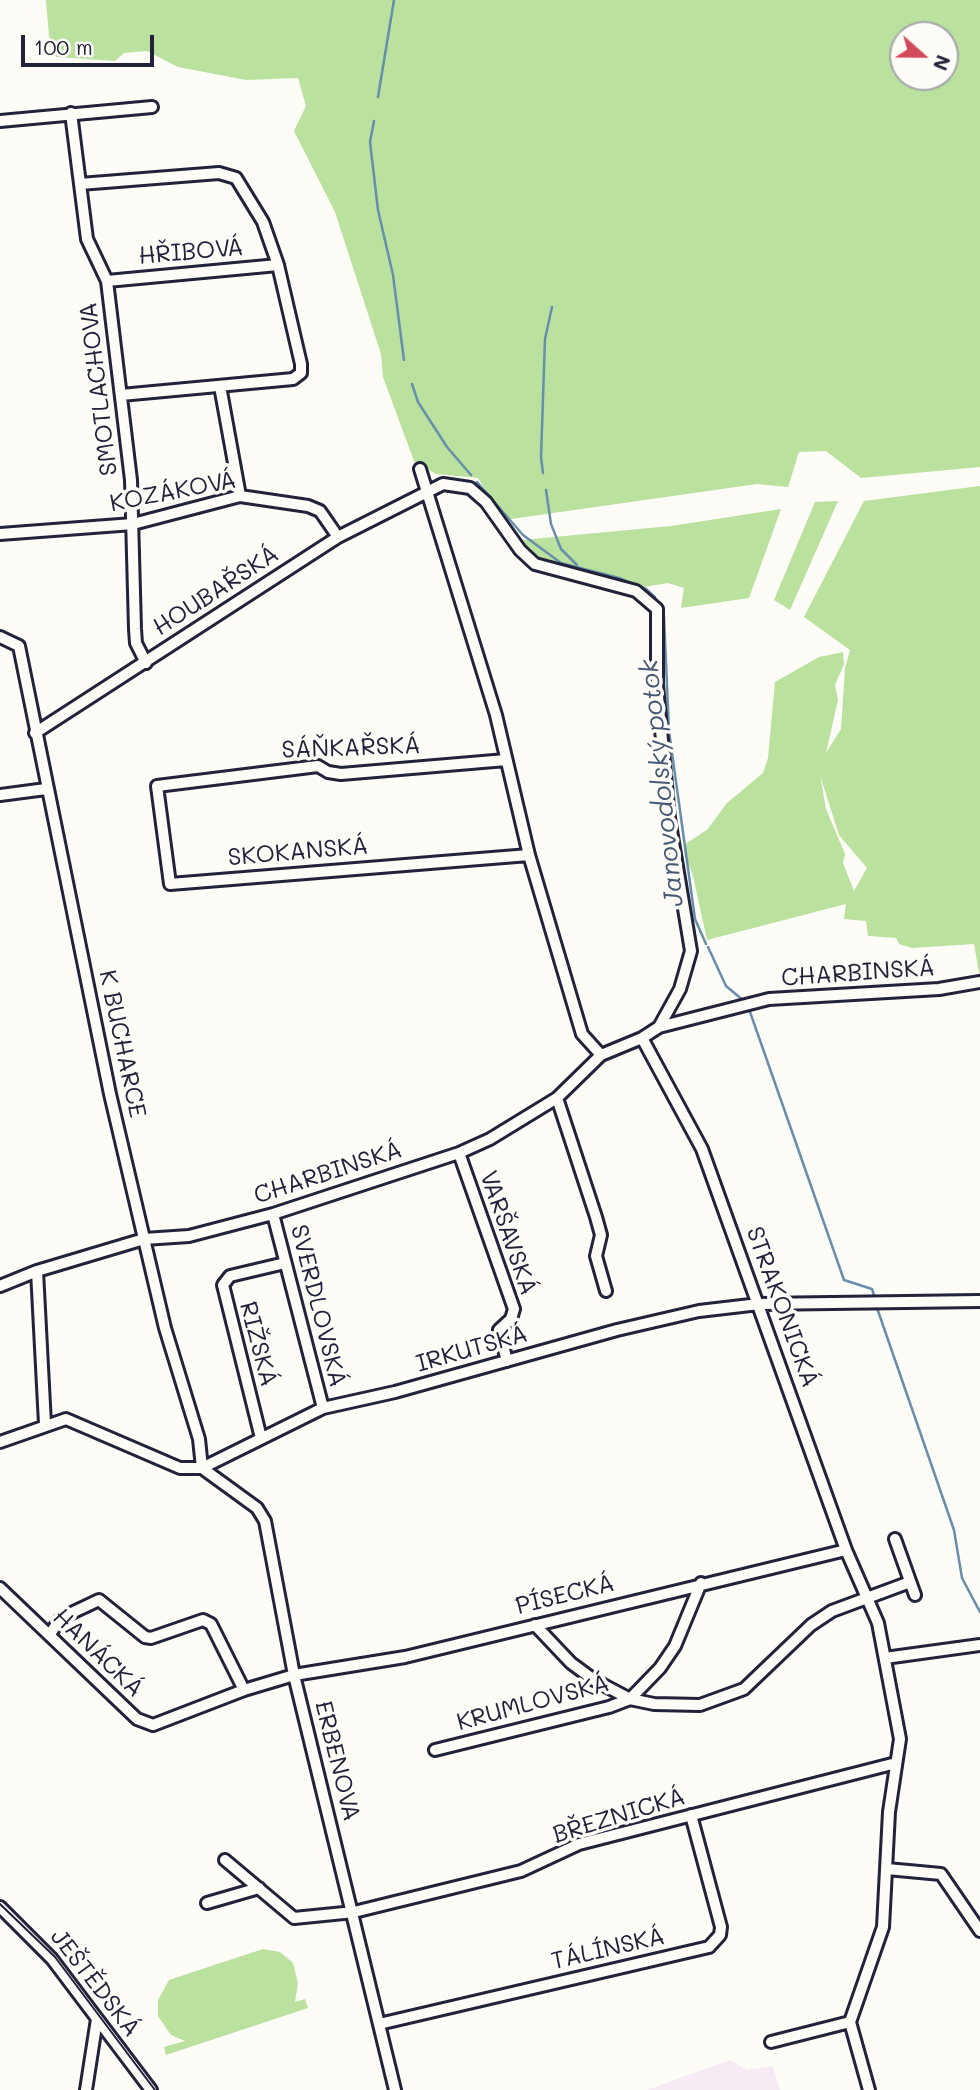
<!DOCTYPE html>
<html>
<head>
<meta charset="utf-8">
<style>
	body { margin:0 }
	#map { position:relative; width:980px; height:2090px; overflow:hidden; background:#fdfcf7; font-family:Mali,sans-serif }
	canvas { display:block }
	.north { position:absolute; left:889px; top:21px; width:70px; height:70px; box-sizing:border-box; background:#fdfcf7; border:2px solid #a5a5ac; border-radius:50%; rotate:111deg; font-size:19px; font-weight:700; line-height:28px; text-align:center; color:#22223b }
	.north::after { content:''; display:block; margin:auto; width:24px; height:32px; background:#d1495b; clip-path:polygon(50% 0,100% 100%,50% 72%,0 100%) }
	.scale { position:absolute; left:21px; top:35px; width:133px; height:32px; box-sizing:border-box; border:4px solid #22223b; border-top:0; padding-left:9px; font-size:21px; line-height:24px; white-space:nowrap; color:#22223b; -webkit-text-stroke:5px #fdfcf7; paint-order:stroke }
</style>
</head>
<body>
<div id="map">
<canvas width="980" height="2090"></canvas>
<div class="north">N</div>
<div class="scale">100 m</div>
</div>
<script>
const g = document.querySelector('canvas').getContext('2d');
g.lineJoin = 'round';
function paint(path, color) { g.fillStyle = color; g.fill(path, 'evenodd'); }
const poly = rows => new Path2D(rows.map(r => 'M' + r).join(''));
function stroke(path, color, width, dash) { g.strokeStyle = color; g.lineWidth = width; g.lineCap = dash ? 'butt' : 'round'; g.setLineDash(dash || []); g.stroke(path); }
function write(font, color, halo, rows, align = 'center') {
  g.font = font + ' Mali,sans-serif'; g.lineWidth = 7; g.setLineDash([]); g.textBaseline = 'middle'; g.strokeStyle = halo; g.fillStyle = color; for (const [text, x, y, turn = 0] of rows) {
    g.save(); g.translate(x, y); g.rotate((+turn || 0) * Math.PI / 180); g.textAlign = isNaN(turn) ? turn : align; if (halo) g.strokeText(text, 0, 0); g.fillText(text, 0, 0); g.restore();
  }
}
paint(poly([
	[730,2060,747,2070,773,2066,780,2090,647,2090]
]), '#f6ebf5');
paint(poly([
	[46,0,980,0,980,467,861,478,826,451,799,452,788,487,757,484,504,520,478,478,436,474,414,461,383,377,381,354,335,212,294,131,306,106,298,78,246,80,178,67,147,51,124,53,115,61,56,57,49,36],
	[903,35,945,35,945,77,903,77],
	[980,486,980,978,974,944,912,948,899,944,896,938,868,936,866,921,844,919,846,904,707,940,693,876,684,852,685,844,707,830,727,803,763,773,768,758,775,682,819,657,843,652,844,664,835,685,838,700,826,753,841,729,845,668,850,650,804,617,864,501],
	[820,775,839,835,867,868,854,891,843,863,845,854,826,809],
	[838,501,790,610,774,600,815,502],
	[781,509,749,598,681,608,684,588,668,583,638,588,542,563,525,550,522,540,671,526],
	[263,1949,280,1952,293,1963,298,1983,295,2002,305,1999,308,2008,166,2055,164,2047,185,2041,171,2035,158,2016,158,2000,169,1980]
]), '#bae19d');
stroke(poly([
	[378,97,394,0],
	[374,121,370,142,378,210,393,275,404,360],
	[412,384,418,402,447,447,471,475],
	[543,473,541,457,545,339,552,307],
	[477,482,523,535,561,563,619,578,646,589,655,597],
	[546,490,551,524,561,549,577,565],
	[664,617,669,731,695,919,706,944],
	[708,947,726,986,744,1001],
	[749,1009,844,1280,872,1289,875,1298],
	[877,1308,954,1530,962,1578,980,1612]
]), '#688eac', 2.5);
const minor = poly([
	[71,113,87,239,107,281,131,480,135,629,136,643,146,663],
	[0,121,152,107],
	[80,184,219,173,236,178,263,222,278,265,301,364,301,373,293,379,121,395],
	[107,281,278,265],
	[220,386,240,496],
	[420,469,496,715,529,855,582,1034,601,1055],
	[0,534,133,524,240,496,308,506,320,511,338,537],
	[0,637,19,646,110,1094,165,1328,199,1439,202,1468],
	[506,760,341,774,328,772,318,766,157,786,170,884,529,855],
	[0,795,46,789],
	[659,1027,769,999,939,989,980,982],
	[642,1038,702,1149,846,1550,878,1623,900,1739,889,1812,883,1927,850,2022,869,2090],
	[557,1098,596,1217,601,1235,596,1256,606,1291],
	[459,1153,514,1309,511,1319,499,1330,507,1361],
	[273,1214,323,1408],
	[37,1271,45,1424],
	[0,1286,37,1271,144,1239,189,1236,273,1214,459,1153,490,1139,557,1098,601,1055,642,1038,659,1027,680,989,691,951,669,818,657,685,657,609,636,591,535,564,520,550,486,502,470,488,443,484,338,537,35,733],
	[261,1438,223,1285,230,1276,285,1263],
	[0,1442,66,1419,180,1468,202,1468,323,1408,395,1392,617,1330,699,1311,759,1304,980,1301],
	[202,1468,257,1508,265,1521,294,1675,395,2090],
	[895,1539,915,1595],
	[0,1588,137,1719,153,1725,244,1690,294,1675,405,1657,846,1550],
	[535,1625,571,1663,594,1680,630,1699,654,1704,700,1705,744,1689,811,1625,832,1611,910,1582],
	[50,1634,61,1618,99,1600,145,1637,151,1638,203,1620,211,1624,244,1690],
	[885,1658,980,1645],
	[435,1750,609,1707,630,1699,660,1668,675,1646,701,1583],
	[225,1860,294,1918,354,1912,521,1871,579,1844,896,1763],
	[887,1869,941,1874,980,1931],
	[207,1903,259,1888],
	[0,1907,52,1959,151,2090],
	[379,2024,709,1947,720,1935,721,1927,691,1815],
	[771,2042,850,2022],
	[86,2090,97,2019]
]);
stroke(minor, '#22223b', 16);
stroke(minor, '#fdfcf7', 10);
stroke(poly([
	[0,1904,55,1957,155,2090]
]), '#22223b', 2);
write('24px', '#22223b', '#fdfcf7', [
	["HŘIBOVÁ",191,252,-5],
	["SMOTLACHOVA",99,389,-97],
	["KOZÁKOVÁ",173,492,-11],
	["HOUBAŘSKÁ",216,591,-33],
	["SÁŇKAŘSKÁ",351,748,-2],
	["SKOKANSKÁ",298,852,-5],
	["CHARBINSKÁ",858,973,-4],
	["K BUCHARCE",122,1044,78],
	["CHARBINSKÁ",328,1173,-18],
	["VARŠAVSKÁ",508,1233,71],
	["SVERDLOVSKÁ",318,1306,76],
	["STRAKONICKÁ",782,1307,70],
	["RIŽSKÁ",258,1344,75],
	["IRKUTSKÁ",472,1349,-16],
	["PÍSECKÁ",565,1595,-14],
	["HANÁCKÁ",98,1653,44],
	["KRUMLOVSKÁ",533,1703,-15],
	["ERBENOVA",337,1761,76],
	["BŘEZNICKÁ",619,1816,-17],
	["TÁLÍNSKÁ",608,1949,-13],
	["JEŠTĚDSKÁ",95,1983,52]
]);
write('italic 26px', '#455874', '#fdfcf7', [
	["Janovodolský potok",662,783,-96]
]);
</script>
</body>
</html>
